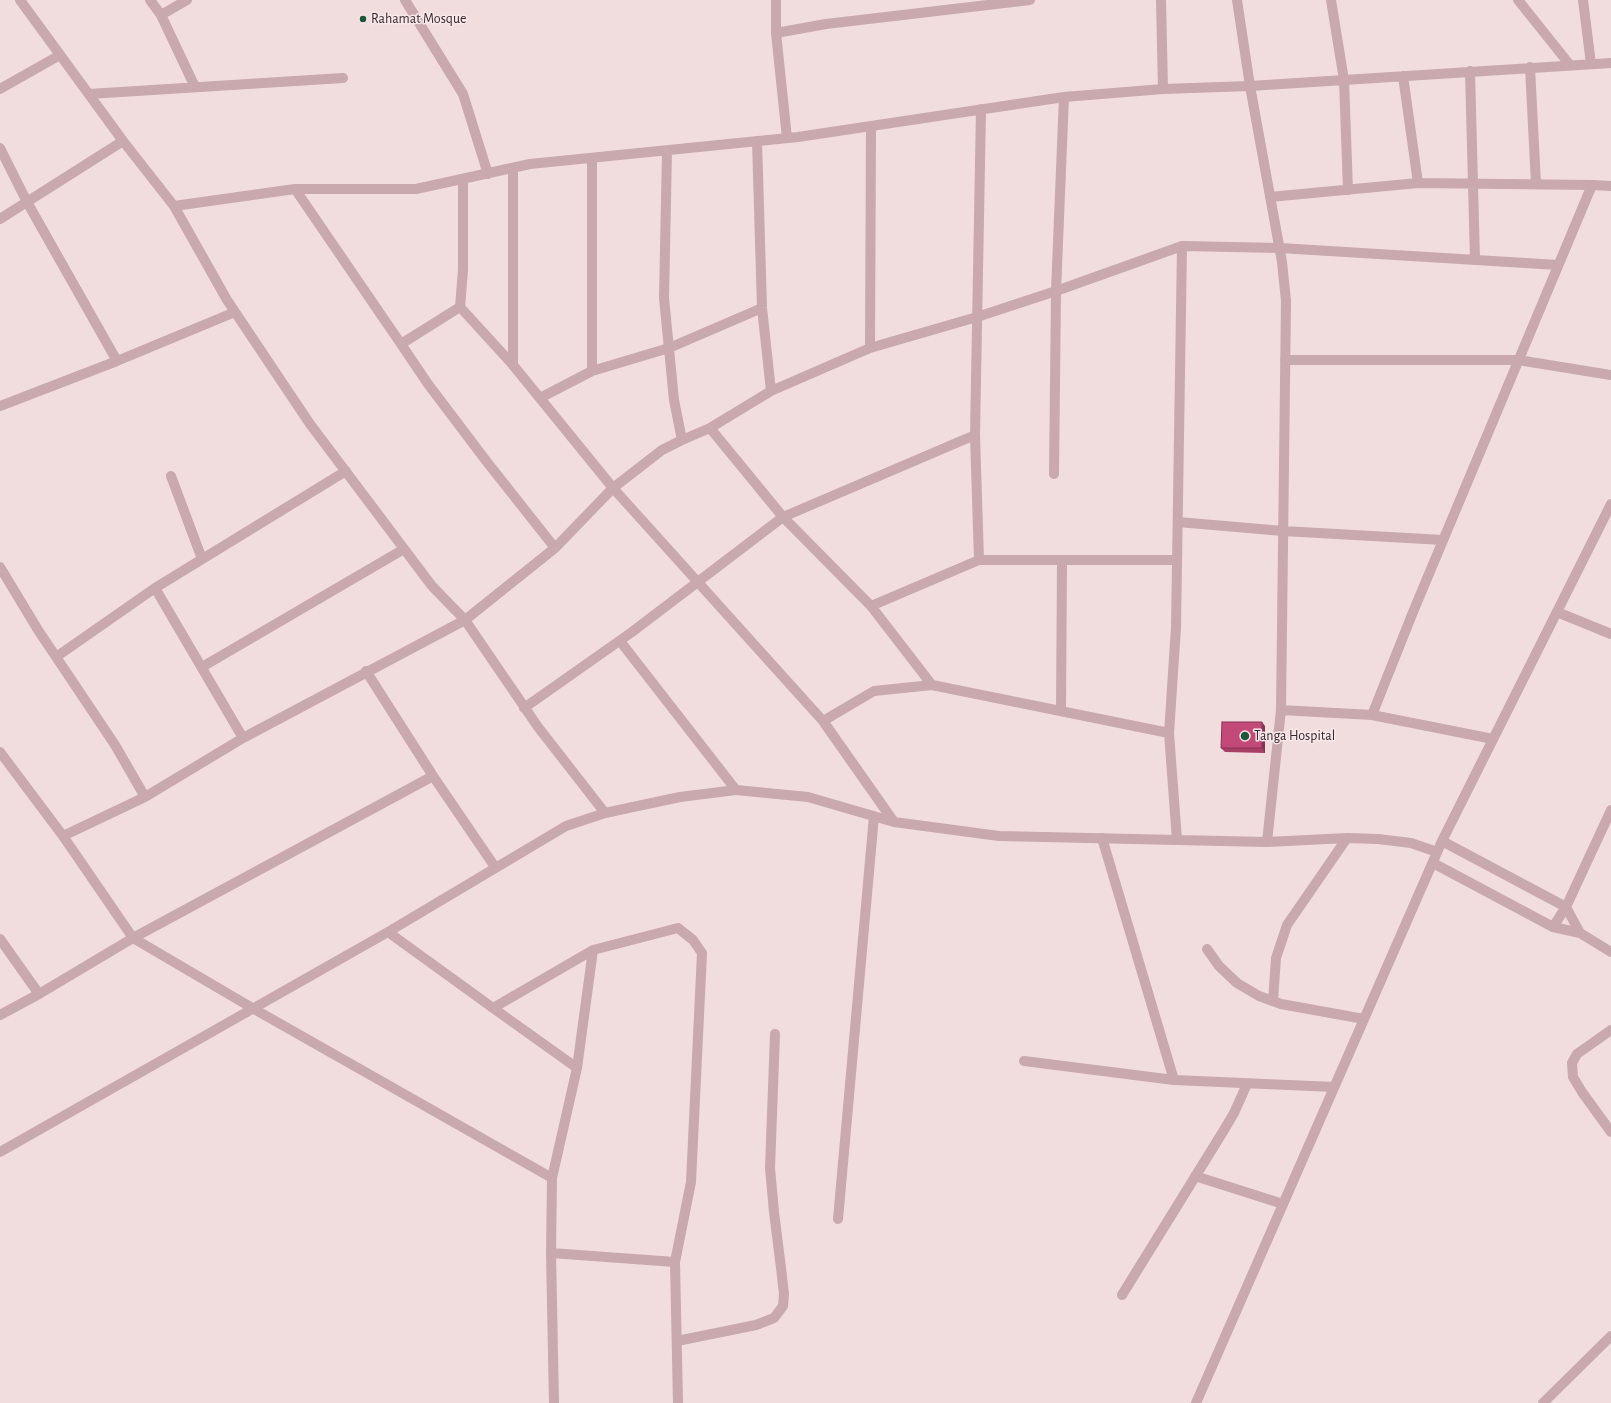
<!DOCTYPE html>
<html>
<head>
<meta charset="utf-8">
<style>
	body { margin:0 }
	canvas { display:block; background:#f1dcde }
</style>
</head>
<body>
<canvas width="1611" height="1403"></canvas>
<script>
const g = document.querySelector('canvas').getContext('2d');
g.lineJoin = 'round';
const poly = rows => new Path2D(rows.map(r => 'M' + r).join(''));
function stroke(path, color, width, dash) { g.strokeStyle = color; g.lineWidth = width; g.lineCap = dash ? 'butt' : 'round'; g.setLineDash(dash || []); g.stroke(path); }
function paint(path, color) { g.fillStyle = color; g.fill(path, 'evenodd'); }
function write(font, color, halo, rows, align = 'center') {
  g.font = font + ' "Alegreya Sans",sans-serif'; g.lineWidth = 3; g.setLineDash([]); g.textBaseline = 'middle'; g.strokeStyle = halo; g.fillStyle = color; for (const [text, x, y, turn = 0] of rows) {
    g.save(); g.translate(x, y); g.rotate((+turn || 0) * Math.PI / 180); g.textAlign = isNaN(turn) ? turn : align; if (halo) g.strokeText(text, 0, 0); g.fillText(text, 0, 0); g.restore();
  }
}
stroke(poly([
	[20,0,123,141,174,206,295,189,416,189,530,164,798,137,1064,97,1163,89,1250,86,1611,63],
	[150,0,161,15,187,0],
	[405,0,463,94,488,174],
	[776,0,776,33,787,138],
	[1161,0,1163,89],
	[1237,0,1250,86,1282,262,1286,301,1281,710,1267,842],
	[1331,0,1344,80,1348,190],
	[1518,0,1570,65],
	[1583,0,1591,64],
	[161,15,195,87],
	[776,33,826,24,1030,0],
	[1530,67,1536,184],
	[1470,71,1475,260],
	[1403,76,1418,183],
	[0,89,60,55],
	[89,94,343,78],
	[757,141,762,308,771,391],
	[0,148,27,202,117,361],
	[513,168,513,365,613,488,823,721],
	[463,179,463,270,460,307,401,344,428,384,487,462,555,548],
	[295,189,401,344],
	[1270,197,1418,183,1592,185,1611,186],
	[174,206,227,300,310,424,432,586,465,620,538,727,605,813],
	[0,219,123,141],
	[460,307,513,365],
	[870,348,977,317,1056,291,1182,246,1280,248,1558,265],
	[1285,360,1518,360,1611,375],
	[592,371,669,348,762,308],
	[540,398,592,371,592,158],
	[0,406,117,361,235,312],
	[710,428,783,517,871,606,979,560,975,435,981,109],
	[682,440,710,428,771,391,870,348,871,126],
	[1054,474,1056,291,1064,97],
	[171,476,202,559],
	[1178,522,1283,531,1443,540],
	[979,560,1177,560],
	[0,567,38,630,115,745,145,797],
	[155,588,243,738],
	[871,606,932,685,1169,733],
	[1557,612,1611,634],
	[620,641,736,790],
	[56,657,155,588,346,471],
	[202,667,404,549],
	[366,671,433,776],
	[524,708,632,632,783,517,975,435],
	[1281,710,1372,715,1493,739],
	[1061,711,1062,560],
	[1372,715,1413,612,1592,185],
	[0,752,63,836,133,938,254,1009,552,1178],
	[894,822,823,721,874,691,932,685],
	[63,836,145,797,243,738,465,620,555,548,613,488,662,450,682,440,674,400,664,298,667,151],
	[1102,838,1174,1080],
	[1177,840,1169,733,1176,628,1182,246],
	[1442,841,1566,907,1580,933],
	[1433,863,1553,927,1580,933,1611,952],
	[1553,927,1566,907,1611,810],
	[388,932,493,1008,593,950,678,928,693,940,702,953,691,1182,675,1262,678,1403],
	[0,939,39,994],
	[1207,949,1219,966,1237,983,1259,996,1281,1004,1364,1019],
	[1273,1001,1276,958,1287,925,1347,838],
	[493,1008,577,1068],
	[0,1015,39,994,133,938,433,776,495,867],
	[1611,1030,1577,1054,1572,1063,1573,1077,1582,1092,1611,1132],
	[1024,1061,1174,1080,1334,1087],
	[0,1152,388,932,566,826,605,813,680,797,736,790,808,797,894,822,999,836,1267,842,1347,838,1378,839,1411,843,1437,852],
	[1195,1176,1283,1204],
	[838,1219,874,816],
	[551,1253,675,1262],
	[1122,1295,1224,1130,1234,1113,1247,1084],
	[677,1341,756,1325,774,1318,783,1306,784,1294,781,1268,774,1212,770,1168,775,1034],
	[554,1403,551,1253,552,1178,577,1068,593,950],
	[1196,1403,1442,841,1611,504],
	[1543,1403,1611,1336]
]), '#c9a8ae', 10);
paint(poly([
	[1265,726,1265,753,1225,752,1221,748]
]), '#a73f67');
paint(poly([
	[1262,722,1265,726,1265,753,1262,748]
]), '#883354');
const building = poly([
	[1222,722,1262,722,1262,748,1221,748,1222,722]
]);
paint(building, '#c24978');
stroke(building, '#883354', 1);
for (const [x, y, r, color] of [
	[363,19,4,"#1f5637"],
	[1245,736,5,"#1f5637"]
]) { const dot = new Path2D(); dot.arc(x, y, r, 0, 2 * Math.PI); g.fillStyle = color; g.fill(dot); stroke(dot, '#f9e8ea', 1.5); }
write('14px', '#36282c', '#f9e8ea', [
	["Rahamat Mosque",371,19],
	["Tanga Hospital",1254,736]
], 'left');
</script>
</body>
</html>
